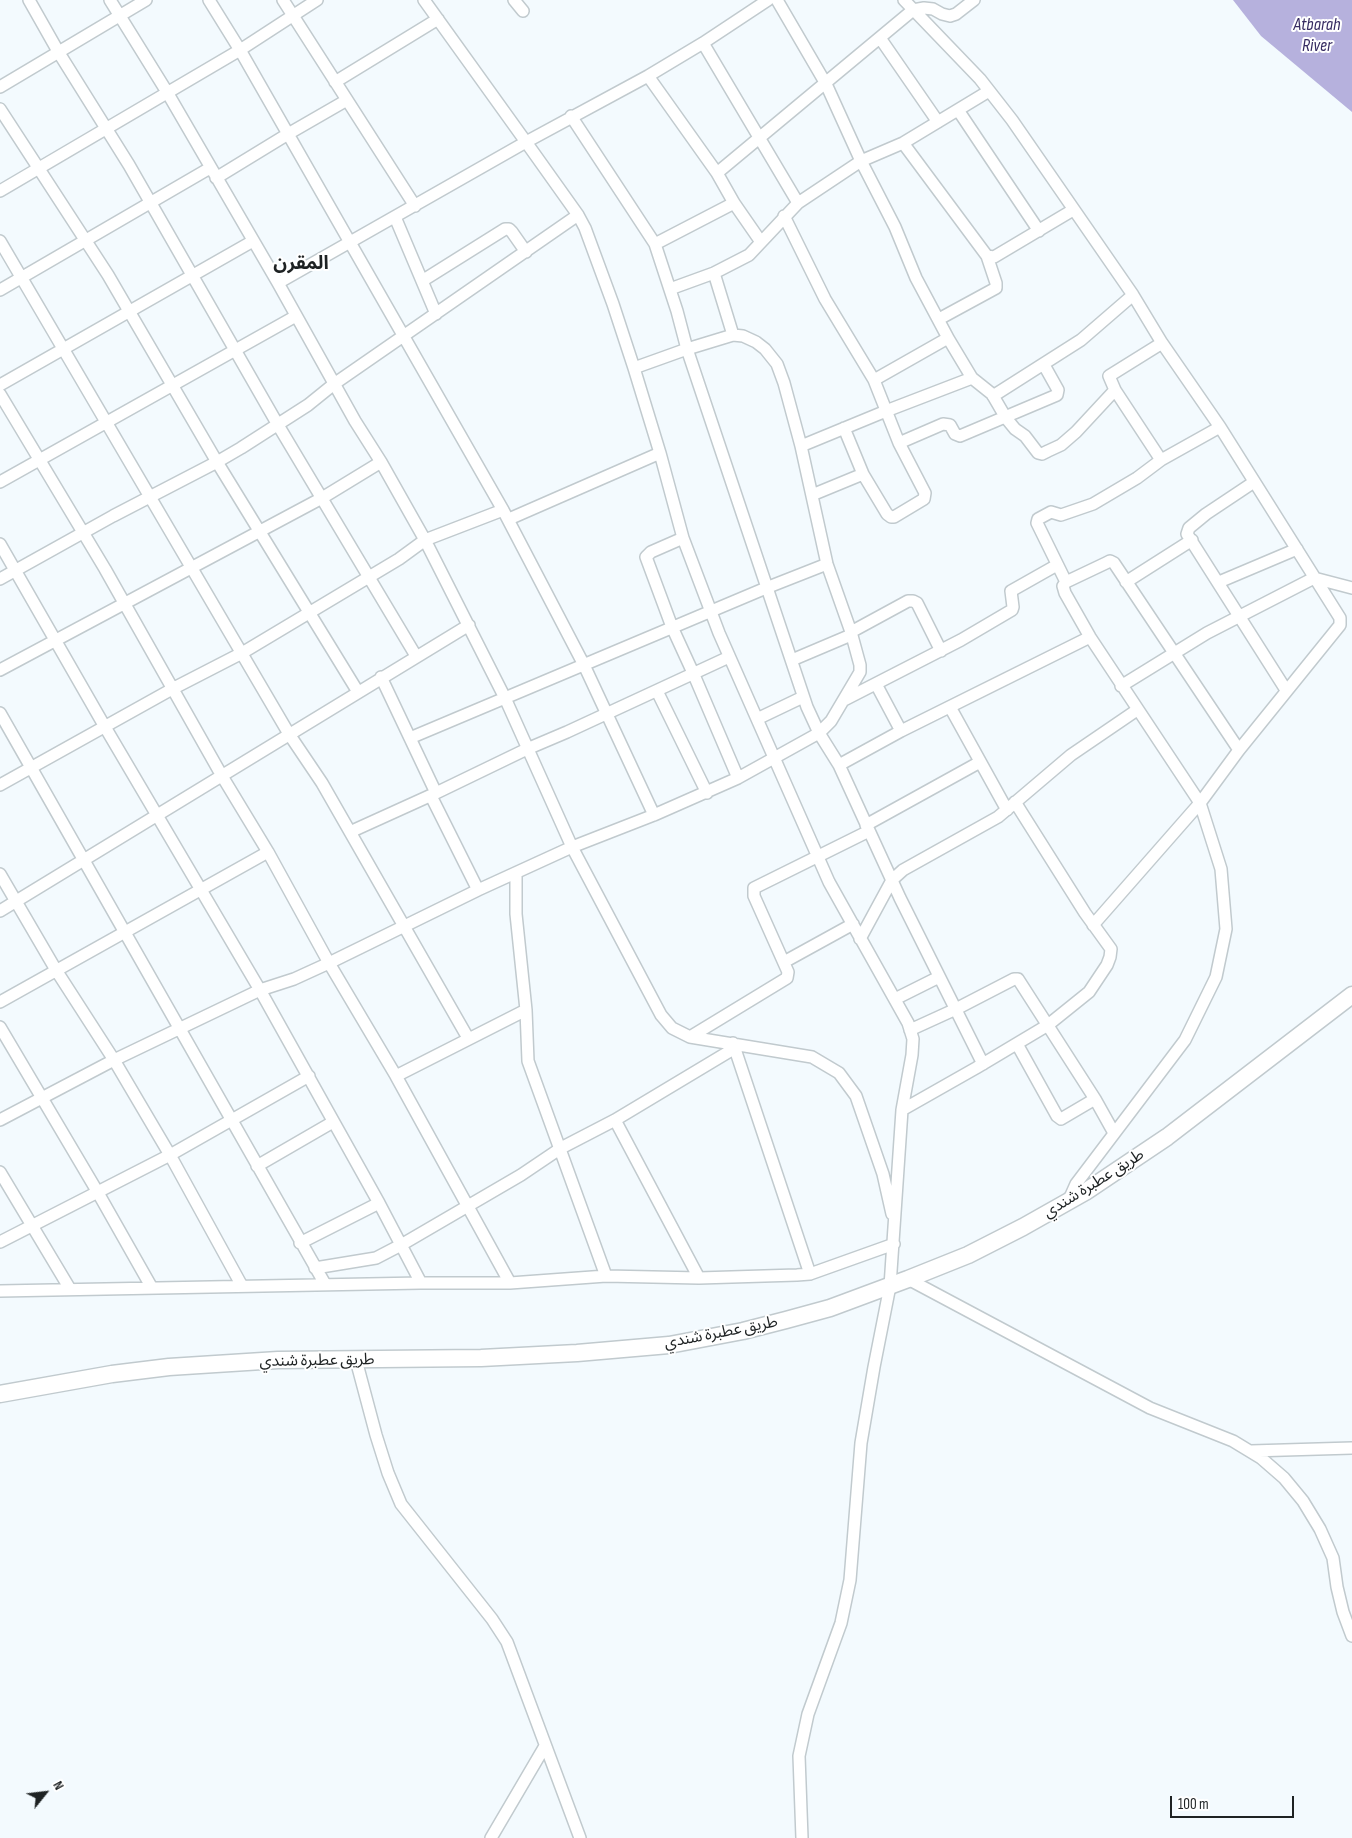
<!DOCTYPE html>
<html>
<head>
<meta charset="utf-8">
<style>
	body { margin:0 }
	#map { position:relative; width:1352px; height:1838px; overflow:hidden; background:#f3fafe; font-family:"Sofia Sans Condensed",sans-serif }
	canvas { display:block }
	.north { position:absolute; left:20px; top:1768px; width:50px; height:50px; -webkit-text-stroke:4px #fff; paint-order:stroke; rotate:61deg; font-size:14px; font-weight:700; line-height:20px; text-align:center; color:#1e2223 }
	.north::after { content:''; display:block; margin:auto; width:18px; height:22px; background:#1e2223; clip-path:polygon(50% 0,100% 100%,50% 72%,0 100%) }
	.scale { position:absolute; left:1170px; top:1796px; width:124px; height:22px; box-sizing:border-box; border:2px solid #1e2223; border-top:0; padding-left:6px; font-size:15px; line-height:18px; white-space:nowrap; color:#1e2223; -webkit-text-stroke:4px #fff; paint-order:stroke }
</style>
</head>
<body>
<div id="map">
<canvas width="1352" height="1838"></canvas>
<div class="north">N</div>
<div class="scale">100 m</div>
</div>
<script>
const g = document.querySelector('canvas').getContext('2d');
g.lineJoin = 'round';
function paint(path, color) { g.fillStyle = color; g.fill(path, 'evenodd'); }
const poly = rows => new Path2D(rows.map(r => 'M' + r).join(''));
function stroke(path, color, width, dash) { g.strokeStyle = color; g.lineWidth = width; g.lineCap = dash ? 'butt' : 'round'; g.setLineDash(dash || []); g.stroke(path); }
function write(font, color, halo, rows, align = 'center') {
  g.font = font + ' "Sofia Sans Condensed","Noto Sans Arabic",sans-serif'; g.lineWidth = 4; g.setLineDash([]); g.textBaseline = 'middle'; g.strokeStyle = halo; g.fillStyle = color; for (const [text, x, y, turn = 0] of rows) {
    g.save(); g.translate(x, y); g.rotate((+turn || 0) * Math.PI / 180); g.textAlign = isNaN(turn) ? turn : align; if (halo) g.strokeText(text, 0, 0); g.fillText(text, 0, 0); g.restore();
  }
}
paint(poly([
	[1233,0,1352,0,1352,112,1261,36]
]), '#b6b1dd');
const minor = poly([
	[29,0,59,53,129,165,278,425,416,656],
	[110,0,167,92,278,283,355,421,381,462,425,540,505,698,572,847,661,1015,672,1028,690,1037,812,1057,839,1073,856,1096,883,1174,892,1214],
	[283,0,415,206],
	[424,0,526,142,578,215,585,228,613,304,634,368,660,453,683,538,719,633,829,882,908,1023,913,1039,912,1055,902,1110,890,1286,874,1367,861,1443,850,1580,841,1623,808,1714,799,1756,802,1838],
	[514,0,523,11],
	[777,0,826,84,861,161,895,227,916,278,948,338,972,378,992,394,1006,418,1015,429,1025,436,1038,453,1042,454,1048,451,1061,445,1076,432,1115,390],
	[904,0,980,79,1012,120,1133,295,1162,343,1220,427,1340,618,1340,625,1239,750,1200,803,1093,925],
	[880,38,938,122],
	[703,43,798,203],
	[648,76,717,173,734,203,761,242],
	[335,82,438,19],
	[0,87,146,0],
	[0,109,108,275,217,462,358,692],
	[958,110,1039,231],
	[571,116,655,244,677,311,687,349,807,707,819,733,839,765,900,898,983,1064],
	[903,143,987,256,994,257,1073,210],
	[717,173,913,10,924,8,933,9,942,14,950,16,956,14,974,0],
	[216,178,288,134,347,100],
	[0,191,240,50,317,0],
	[784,216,825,299,874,380,899,443,925,493,924,499,894,517,891,517,887,514,863,474,844,428],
	[395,217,436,314],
	[0,241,289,734,322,783,468,1038],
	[655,244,734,203],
	[714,273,733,335],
	[422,281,505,229,509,229,512,232,526,252],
	[278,283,526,142,648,76,703,43,768,0],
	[670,289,714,273,749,255,798,203,861,161,903,143,989,91],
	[0,290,210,168],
	[939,319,996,288,996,283,987,256],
	[874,380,948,338],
	[0,385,253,241],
	[0,394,105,569,222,776,268,852,329,963,396,1076,510,1283],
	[993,396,1081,340,1133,295],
	[899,443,943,424,950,425,955,434,960,436,1057,395,1058,390,1044,365],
	[801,446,886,411,972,378],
	[1161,460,1115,390,1109,376,1162,343],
	[0,482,296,316],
	[1254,482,1206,514,1189,528,1187,534,1286,690],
	[812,495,863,474],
	[503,510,584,665,654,815],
	[509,519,660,453],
	[683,538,651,552,646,557,672,627,694,675,738,778],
	[0,544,105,727,260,990,379,1203,421,1283],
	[0,579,113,516,217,462,241,448,308,405,334,384,578,215],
	[1066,582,1037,523,1038,519,1051,512,1061,515,1093,504,1137,478,1161,460,1220,427],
	[1126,582,1192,540],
	[1219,582,1297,549],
	[851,632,908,601,913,601,917,603,941,651],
	[792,660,851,635],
	[0,670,322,498,381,462],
	[381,677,436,793],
	[876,684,901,731],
	[1121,686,1207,633,1314,578,1352,588],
	[657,691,707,793],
	[844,700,961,640,1012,610,1013,607,1011,591,1057,565],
	[950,707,1007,810],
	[0,713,325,1284],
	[757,719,803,697],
	[410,738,766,588,827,564],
	[839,765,901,731,1090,637],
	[0,785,174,688,242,653,399,559,425,540,503,510,240,50,209,0],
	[431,796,478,890],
	[866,825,980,762],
	[350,832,436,793,527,749,567,732,729,657],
	[516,873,516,914,526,1010],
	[0,874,56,970,114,1060,170,1155,242,1286],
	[0,911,469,625],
	[860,939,892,880,903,870,998,817,1071,755,1137,710],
	[784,962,853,924],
	[895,999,939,977],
	[0,1002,268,852],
	[0,1027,97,1191,152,1288],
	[910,1030,956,1009,1014,979,1018,979,1095,1099,1114,1133],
	[690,1037,787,978,788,972,754,896,754,888,869,831],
	[733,1043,810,1274],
	[1017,1044,1057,1116,1061,1119,1095,1099],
	[396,1076,526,1010,528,1061,606,1276],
	[902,1110,976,1068,1048,1025,1089,992,1107,965,1110,957,1111,949,1085,913,1015,802],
	[0,1120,114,1060,260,990,294,979,329,963,478,890,572,847,654,815,738,778,819,733,831,721,860,672,860,665,851,632,827,564,801,446,784,383,777,364,765,349,756,342,743,336,733,335,687,349,634,368],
	[615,1120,699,1278],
	[257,1166,333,1122],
	[0,1172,70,1289],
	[1068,1202,1076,1184,1185,1040,1216,977,1226,929,1221,869,1200,803,1090,637,1065,593,1063,586,1066,582,1106,563,1110,561,1114,563,1239,750],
	[0,1242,170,1155,309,1076],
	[300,1243,379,1203],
	[315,1268,376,1258,401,1245,521,1175,561,1148,615,1120,735,1048],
	[908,1279,1150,1408,1233,1441,1261,1458,1284,1478,1303,1501,1320,1529,1333,1558,1337,1587,1343,1612,1352,1636],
	[0,1291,421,1283,510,1283,606,1276,699,1278,797,1275,810,1274,894,1244],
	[356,1360,376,1435,388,1473,401,1504,492,1619,507,1642,580,1838],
	[1251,1451,1352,1448],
	[491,1838,545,1746]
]);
const highway = poly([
	[0,1394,112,1374,169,1367,278,1360,481,1358,577,1353,669,1345,743,1331,786,1320,830,1308,908,1279,968,1255,1023,1227,1085,1192,1167,1137,1352,995]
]);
stroke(minor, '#c1cace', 14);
stroke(highway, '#c1cace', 19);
stroke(minor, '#fff', 11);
stroke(highway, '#fff', 16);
write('16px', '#1e2223', '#fff', [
	["طريق عطبرة شندي",1094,1184,-32],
	["طريق عطبرة شندي",721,1333,-11],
	["طريق عطبرة شندي",317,1361,-1]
]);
write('italic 18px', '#362b61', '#fff', [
	["Atbarah",1317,25],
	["River",1317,46]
]);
write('bold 19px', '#1e2223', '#fff', [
	["المقرن",301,264]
]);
</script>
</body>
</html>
